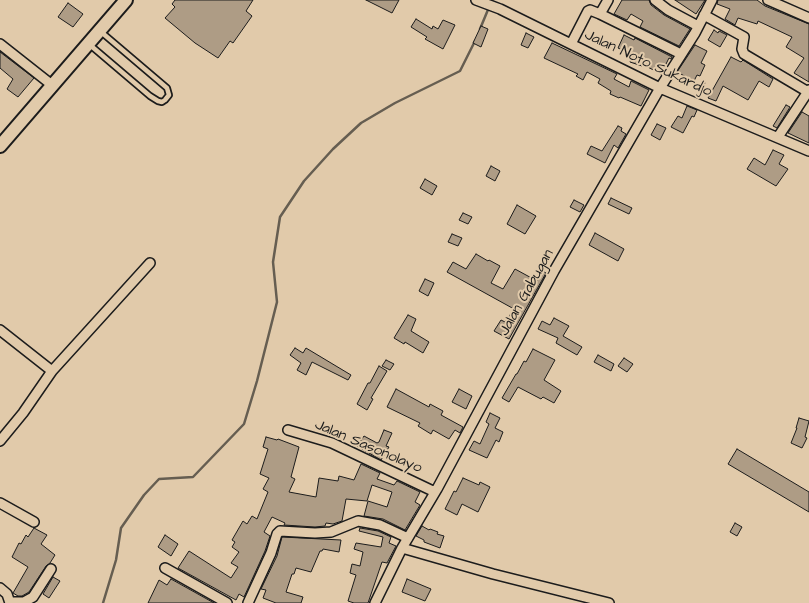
<!DOCTYPE html>
<html>
<head>
<meta charset="utf-8">
<style>
	body { margin:0 }
	canvas { display:block; background:#e1caaa }
</style>
</head>
<body>
<canvas width="809" height="603"></canvas>
<script>
const g = document.querySelector('canvas').getContext('2d');
g.lineJoin = 'round';
const poly = rows => new Path2D(rows.map(r => 'M' + r).join(''));
function stroke(path, color, width, dash) { g.strokeStyle = color; g.lineWidth = width; g.lineCap = dash ? 'butt' : 'round'; g.setLineDash(dash || []); g.stroke(path); }
function paint(path, color) { g.fillStyle = color; g.fill(path, 'evenodd'); }
function write(font, color, halo, rows, align = 'center') {
  g.font = font + ' "Architects Daughter",sans-serif'; g.lineWidth = 4; g.setLineDash([]); g.textBaseline = 'middle'; g.strokeStyle = halo; g.fillStyle = color; for (const [text, x, y, turn = 0] of rows) {
    g.save(); g.translate(x, y); g.rotate((+turn || 0) * Math.PI / 180); g.textAlign = isNaN(turn) ? turn : align; if (halo) g.strokeText(text, 0, 0); g.fillText(text, 0, 0); g.restore();
  }
}
stroke(poly([
	[480,29,492,0],
	[103,603,116,560,121,528,144,495,159,479,193,477,244,424,257,381,277,302,273,262,280,217,304,181,333,149,361,123,395,103,460,71,475,41]
]), '#665e51', 2.5);
const building = poly([
	[175,0,253,0,246,11,252,16,233,43,230,41,218,58,195,43,165,18,175,7,172,4,175,0],
	[366,0,399,0,392,13,366,0],
	[622,0,649,0,651,5,664,15,690,29,688,32,679,46,640,27,643,21,631,14,627,20,614,14,622,0],
	[675,0,705,0,696,14,675,0],
	[718,0,757,0,765,6,809,24,809,82,794,73,804,58,786,47,792,37,758,21,757,24,738,18,735,25,725,19,730,9,717,4,718,0],
	[68,3,83,14,73,27,58,17,68,3],
	[416,19,432,29,433,26,438,29,443,20,455,25,443,49,425,39,427,37,411,27,416,19],
	[481,26,488,29,481,47,473,43,481,26],
	[714,30,718,33,719,31,727,35,720,47,708,40,714,30],
	[526,33,534,37,528,48,521,45,526,33],
	[624,35,634,40,635,38,672,57,671,59,669,58,661,74,642,64,642,66,630,62,633,55,618,48,624,35],
	[552,43,617,74,614,79,629,87,631,81,649,90,641,106,620,97,619,98,610,94,611,91,598,83,600,79,587,72,583,80,576,76,578,74,544,58,552,43],
	[695,45,707,51,701,63,705,65,700,76,697,75,694,81,677,72,695,45],
	[0,52,34,78,18,97,7,89,13,79,0,68,0,52],
	[731,57,741,62,743,60,773,79,769,87,759,81,748,100,723,86,716,101,708,98,731,57],
	[786,105,790,107,777,128,773,126,786,105],
	[687,106,697,110,694,117,692,116,683,133,671,127,678,116,682,118,687,106],
	[802,112,809,116,809,143,788,133,802,112],
	[657,124,666,128,660,140,651,135,657,124],
	[618,126,622,128,621,131,626,134,618,148,614,145,605,163,587,154,591,146,602,151,618,126],
	[773,150,784,155,779,164,788,169,776,186,747,169,754,158,765,165,773,150],
	[491,166,500,171,495,181,486,176,491,166],
	[425,179,437,186,432,195,420,188,425,179],
	[611,198,632,208,629,214,608,204,611,198],
	[574,200,584,205,580,212,570,207,574,200],
	[517,205,536,216,525,234,507,224,517,205],
	[463,213,472,217,468,224,459,220,463,213],
	[595,233,624,249,618,261,589,245,595,233],
	[452,234,462,238,458,246,448,242,452,234],
	[476,254,488,261,489,260,500,266,491,283,503,289,515,269,537,281,543,271,546,273,509,339,494,331,501,320,505,322,514,309,447,272,453,262,466,269,476,254],
	[425,279,434,283,428,296,419,291,425,279],
	[408,315,416,319,411,331,429,342,423,353,405,342,404,344,394,338,408,315],
	[554,318,569,326,563,336,582,347,577,355,556,343,558,338,538,329,542,321,550,325,554,318],
	[295,348,303,353,306,348,351,375,348,380,312,362,306,375,297,370,301,363,290,355,295,348],
	[533,349,555,360,544,380,561,391,554,403,543,397,541,399,518,387,509,402,502,398,516,374,517,374,524,361,526,362,533,349],
	[598,355,614,364,611,371,594,362,598,355],
	[624,358,633,364,627,372,618,366,624,358],
	[386,360,394,364,390,370,382,366,386,360],
	[379,366,387,371,371,398,373,399,367,410,357,404,368,383,370,383,379,366],
	[396,389,429,407,430,404,443,411,441,415,463,427,460,433,455,430,449,439,433,430,431,434,418,426,420,423,387,407,396,389],
	[459,389,472,396,466,409,452,402,459,389],
	[490,413,500,418,495,428,503,432,499,442,496,440,487,458,469,450,474,441,480,444,489,424,486,422,490,413],
	[799,418,809,421,805,437,807,438,802,448,791,443,797,428,796,428,799,418],
	[384,430,392,433,386,446,389,447,381,460,357,446,364,436,377,443,379,442,384,430],
	[266,437,277,440,278,439,299,447,291,477,295,479,289,492,316,497,319,478,338,481,339,476,354,480,361,464,380,473,377,479,394,485,397,481,420,492,415,502,420,505,405,530,383,519,364,516,368,501,387,507,392,492,372,485,367,501,346,499,342,521,333,524,326,523,325,526,315,527,284,525,285,523,272,517,264,532,270,536,265,551,244,597,239,594,236,600,178,568,189,551,231,578,238,567,231,563,239,552,232,547,235,542,232,540,243,521,247,524,252,516,257,519,268,492,263,489,269,478,260,474,268,449,263,447,266,437],
	[737,449,809,492,809,512,728,464,737,449],
	[463,478,479,485,480,482,490,487,478,512,462,504,457,515,445,509,454,491,456,492,463,478],
	[735,523,742,527,737,536,730,532,735,523],
	[422,526,429,530,430,529,438,532,437,534,444,536,440,548,424,542,424,540,416,536,422,526],
	[34,528,47,535,41,544,55,555,50,563,46,566,29,592,22,596,18,596,13,593,28,567,12,557,19,543,21,544,26,535,28,537,34,528],
	[360,528,378,531,391,537,389,543,396,546,387,563,382,562,368,603,354,603,348,601,356,575,350,573,352,564,360,566,363,552,354,549,356,543,381,547,383,537,359,531,360,528],
	[165,535,178,544,171,556,158,547,165,535],
	[282,537,341,540,339,552,323,549,322,551,320,551,311,572,296,568,294,574,292,574,286,592,303,597,301,603,276,603,263,598,266,590,261,589,277,556,282,537],
	[53,577,60,581,49,598,43,594,53,577],
	[171,579,214,603,148,603,159,580,167,585,171,579],
	[407,579,431,589,425,601,402,592,407,579]
]);
paint(building, '#ae9c85');
stroke(building, '#1c1c1c', 1);
const lane = poly([
	[90,45,150,96,158,101,162,102,165,100,169,95,167,88,100,31]
]);
const street = poly([
	[476,0,500,9,660,88,809,151],
	[608,0,600,14,681,54],
	[655,0,668,10,698,26],
	[768,0,809,18],
	[704,15,744,37,742,49,744,54,808,92],
	[0,44,52,85],
	[571,44,588,11,590,10,600,14],
	[778,137,809,90],
	[0,330,52,371,150,263],
	[288,430,332,443,435,492],
	[0,441,23,413,52,371],
	[0,503,34,522],
	[402,548,493,574,609,603],
	[165,568,227,603],
	[0,588,7,594,10,603],
	[11,602,24,602,33,597,51,569],
	[248,603,271,553,277,534,280,531,315,533,331,532,358,521,380,525,408,538],
	[375,603,402,548,437,489,554,271,660,88,695,33,712,0]
]);
const secondary = poly([
	[0,146,126,0]
]);
stroke(lane, '#1c1c1c', 8);
stroke(street, '#1c1c1c', 12);
stroke(secondary, '#1c1c1c', 16);
stroke(lane, '#e1caaa', 4.5);
stroke(street, '#e1caaa', 9);
stroke(secondary, '#e1caaa', 12);
write('15px', '#1c1c1c', '#e1caaa', [
	["Jalan Noto Sukardjo",648,64,25],
	["Jalan Gabugan",527,293,-61],
	["Jalan Sasonolayo",368,447,23]
]);
</script>
</body>
</html>
